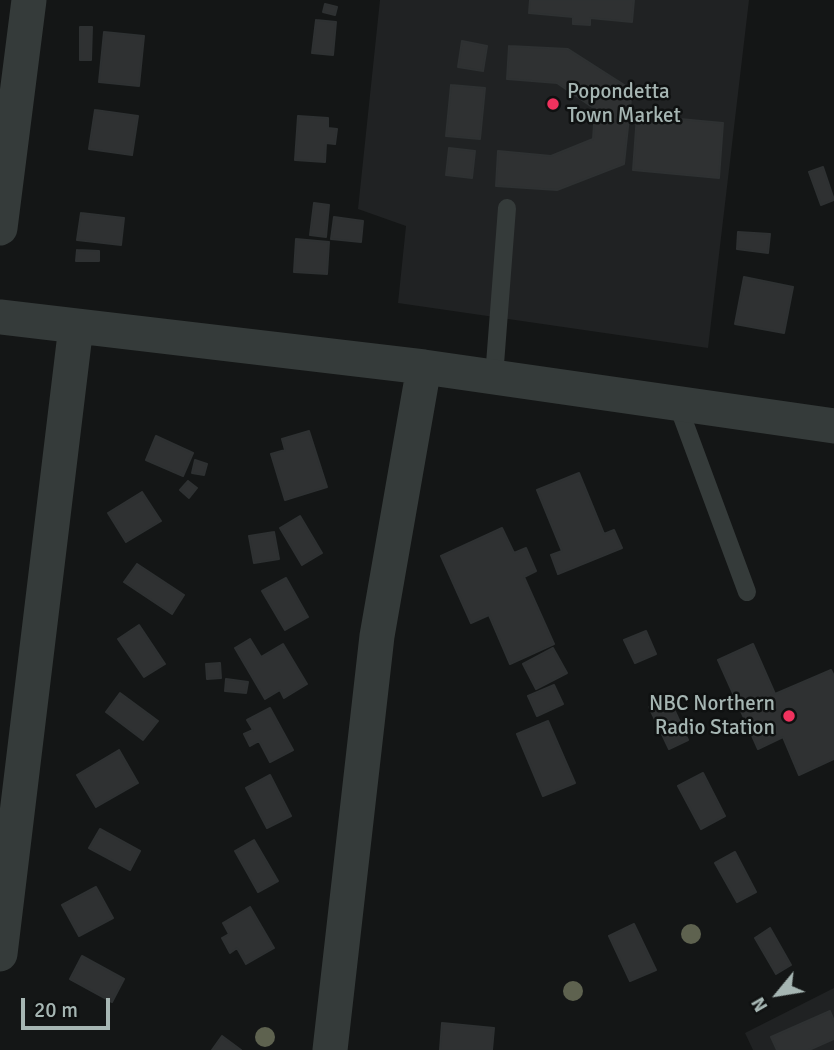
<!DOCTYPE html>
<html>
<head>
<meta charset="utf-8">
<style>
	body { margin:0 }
	#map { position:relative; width:834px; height:1050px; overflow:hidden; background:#141616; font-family:Signika,sans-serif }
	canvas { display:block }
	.north { position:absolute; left:743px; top:959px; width:70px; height:70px; -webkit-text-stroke:5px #0f1111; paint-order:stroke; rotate:240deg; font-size:19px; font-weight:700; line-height:28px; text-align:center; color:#a6b6b3 }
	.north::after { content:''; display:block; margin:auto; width:24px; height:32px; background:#a6b6b3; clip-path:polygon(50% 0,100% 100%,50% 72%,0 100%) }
	.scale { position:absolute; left:21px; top:998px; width:89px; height:32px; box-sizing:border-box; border:4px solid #a6b6b3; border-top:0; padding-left:9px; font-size:21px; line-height:24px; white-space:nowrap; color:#a6b6b3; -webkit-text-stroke:5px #0f1111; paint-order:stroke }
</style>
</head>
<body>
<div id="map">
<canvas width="834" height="1050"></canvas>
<div class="north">N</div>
<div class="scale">20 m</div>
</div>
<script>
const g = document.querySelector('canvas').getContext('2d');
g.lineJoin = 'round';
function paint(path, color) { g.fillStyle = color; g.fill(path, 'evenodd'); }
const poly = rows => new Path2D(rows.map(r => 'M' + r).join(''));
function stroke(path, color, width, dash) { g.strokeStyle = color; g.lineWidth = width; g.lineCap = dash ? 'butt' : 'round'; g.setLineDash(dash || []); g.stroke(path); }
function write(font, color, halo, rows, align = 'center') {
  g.font = font + ' Signika,sans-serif'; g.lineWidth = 5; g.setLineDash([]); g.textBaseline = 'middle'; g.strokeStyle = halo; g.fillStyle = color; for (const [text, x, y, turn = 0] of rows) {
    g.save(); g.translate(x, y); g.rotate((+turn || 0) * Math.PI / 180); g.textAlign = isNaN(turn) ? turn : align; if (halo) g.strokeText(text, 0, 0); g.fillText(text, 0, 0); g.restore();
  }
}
paint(poly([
	[380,0,749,0,708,348,398,303,406,226,358,209],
	[834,988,834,1050,753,1050,745,1033]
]), '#202223');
const building = poly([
	[530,0,634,0,632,22,590,18,590,25,573,24,573,17,529,13,530,0],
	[325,4,337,7,335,15,323,12,325,4],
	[316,20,336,22,333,55,312,53,316,20],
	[80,27,92,27,91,60,80,60,80,27],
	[104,32,144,36,139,86,99,82,104,32],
	[462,41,487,46,483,71,458,67,462,41],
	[509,46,568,49,632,90,624,164,557,190,496,186,498,151,551,156,593,139,595,109,557,83,507,79,509,46],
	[451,85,485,88,480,139,446,136,451,85],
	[95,110,138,116,132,155,89,149,95,110],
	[637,115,723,123,719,178,633,170,637,115],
	[298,116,328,118,328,128,337,129,335,144,326,143,325,162,295,160,298,116],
	[449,148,475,151,472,178,446,175,449,148],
	[823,167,834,200,821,205,809,172,823,167],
	[314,203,329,205,326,237,310,235,314,203],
	[81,213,124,218,121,245,77,240,81,213],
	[334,217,363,221,361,242,331,239,334,217],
	[738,232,770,234,768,253,737,249,738,232],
	[296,239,329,242,327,274,294,272,296,239],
	[77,250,99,251,99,261,76,261,77,250],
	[744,277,793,287,784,333,735,324,744,277],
	[309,431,327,487,285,500,271,454,285,450,282,439,309,431],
	[156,436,193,453,183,476,146,460,156,436],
	[195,460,207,464,204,475,192,473,195,460],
	[579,473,604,534,614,530,622,548,558,574,551,555,562,551,537,490,579,473],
	[188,481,197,488,189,498,180,490,188,481],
	[142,492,161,521,126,542,108,513,142,492],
	[300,516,322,553,302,565,280,528,300,516],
	[502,528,514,553,526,548,536,571,524,577,554,644,510,664,489,615,471,623,441,556,502,528],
	[274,532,279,559,254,563,249,536,274,532],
	[137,564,184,595,172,614,124,582,137,564],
	[286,578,308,617,285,630,262,591,286,578],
	[139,625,165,664,144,677,118,639,139,625],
	[646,631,656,654,635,663,624,640,646,631],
	[250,639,261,657,283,644,307,684,284,698,280,690,265,699,235,648,250,639],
	[753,644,775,694,831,670,834,676,834,759,799,775,783,737,758,749,718,660,753,644],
	[553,648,567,673,536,689,523,664,553,648],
	[220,663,221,678,207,679,206,664,220,663],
	[226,679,248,682,246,693,225,691,226,679],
	[554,685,563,704,537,716,528,696,554,685],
	[120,693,158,721,143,740,106,712,120,693],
	[669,698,688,740,669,749,649,707,669,698],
	[270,708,293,750,270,762,259,741,250,746,244,734,253,730,247,720,270,708],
	[548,721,575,783,543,796,517,734,548,721],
	[119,750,138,783,96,807,77,775,119,750],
	[703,773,725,816,701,829,678,786,703,773],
	[270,775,291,816,267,828,246,788,270,775],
	[100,829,140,851,130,870,89,848,100,829],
	[254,840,278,881,258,892,235,851,254,840],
	[735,852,756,892,737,902,715,863,735,852],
	[96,887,113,918,79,936,62,905,96,887],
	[250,907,274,948,246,964,237,948,230,953,222,938,229,934,223,923,250,907],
	[634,924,656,970,630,981,609,936,634,924],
	[770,928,791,965,776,974,755,938,770,928],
	[82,956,124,979,112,1002,70,979,82,956],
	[830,1011,834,1021,834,1039,809,1050,777,1050,771,1037,830,1011],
	[442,1023,494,1028,492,1050,440,1050,442,1023],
	[222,1036,241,1050,212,1050,222,1036]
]);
paint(building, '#2f3132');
stroke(building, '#2e3132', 2);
stroke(poly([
	[494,377,507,208],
	[677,403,747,592]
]), '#353b3a', 18);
stroke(poly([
	[0,228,29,0],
	[0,317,424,367,834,426],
	[0,954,76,326],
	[330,1050,377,636,424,367]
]), '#353b3a', 35);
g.fillStyle = '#5e624f';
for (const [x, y] of [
	[691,934],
	[573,991],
	[265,1037]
]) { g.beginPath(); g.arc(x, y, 10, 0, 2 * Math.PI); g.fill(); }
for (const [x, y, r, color] of [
	[553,104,7,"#f0325e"],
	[789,716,7,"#f0325e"]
]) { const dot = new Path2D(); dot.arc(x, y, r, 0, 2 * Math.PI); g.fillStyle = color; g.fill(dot); stroke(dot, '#0f1111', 2.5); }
write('21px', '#a6b6b3', '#0f1111', [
	["Popondetta",567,92],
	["Town Market",567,116],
	["NBC Northern",775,704,"right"],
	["Radio Station",775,728,"right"]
], 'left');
</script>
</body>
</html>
